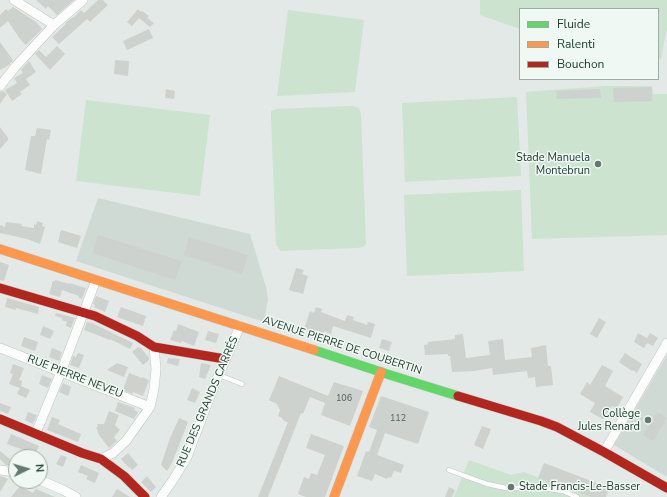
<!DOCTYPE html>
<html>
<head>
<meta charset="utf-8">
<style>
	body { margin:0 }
	#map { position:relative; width:667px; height:497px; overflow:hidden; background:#e3e9e6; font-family:"Nunito Sans",sans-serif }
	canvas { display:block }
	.legend { position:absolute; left:519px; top:8px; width:140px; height:72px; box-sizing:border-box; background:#f0f8f3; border:1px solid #9dada5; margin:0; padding:5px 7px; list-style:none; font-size:12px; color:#203c31 }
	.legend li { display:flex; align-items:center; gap:8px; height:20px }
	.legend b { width:20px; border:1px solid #9dada5 }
	.north { position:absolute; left:8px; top:449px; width:40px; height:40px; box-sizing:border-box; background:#f0f8f3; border:1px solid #9dada5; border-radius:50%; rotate:85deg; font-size:11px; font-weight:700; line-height:16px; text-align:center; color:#203c31 }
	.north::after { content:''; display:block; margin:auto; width:14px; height:18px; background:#647970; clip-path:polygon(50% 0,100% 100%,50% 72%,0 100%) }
</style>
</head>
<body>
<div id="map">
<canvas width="667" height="497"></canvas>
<ul class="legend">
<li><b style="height:5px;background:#63d668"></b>Fluide</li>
<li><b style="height:5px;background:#ff974d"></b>Ralenti</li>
<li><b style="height:5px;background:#b3261e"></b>Bouchon</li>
</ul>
<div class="north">N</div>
</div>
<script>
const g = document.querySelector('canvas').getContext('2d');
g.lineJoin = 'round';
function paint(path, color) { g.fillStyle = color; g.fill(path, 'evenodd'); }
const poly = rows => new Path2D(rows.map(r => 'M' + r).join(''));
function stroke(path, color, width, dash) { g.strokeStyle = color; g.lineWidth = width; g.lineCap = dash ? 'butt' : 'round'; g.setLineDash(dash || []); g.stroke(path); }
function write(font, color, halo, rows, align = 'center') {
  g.font = font + ' "Nunito Sans",sans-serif'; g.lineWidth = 3; g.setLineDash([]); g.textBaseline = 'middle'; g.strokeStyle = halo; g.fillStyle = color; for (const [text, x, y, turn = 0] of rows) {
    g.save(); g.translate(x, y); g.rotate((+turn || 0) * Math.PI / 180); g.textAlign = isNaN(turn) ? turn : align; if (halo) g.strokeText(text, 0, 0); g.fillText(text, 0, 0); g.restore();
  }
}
paint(poly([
	[98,198,250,234,266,287,268,299,264,322,76,261],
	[667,355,667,477,614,445]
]), '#d0dad5');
paint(poly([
	[480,0,667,0,667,28,661,59,658,58,658,9,520,9,520,29,480,15],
	[288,10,364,20,355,92,277,96],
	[605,86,652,86,653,94,667,94,667,235,532,239,526,92],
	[517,97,521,176,405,182,402,103],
	[86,100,210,115,200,196,76,181],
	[353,106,359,108,361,114,366,244,363,247,357,248,281,251,276,245,271,117,271,111,276,109],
	[521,190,524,271,407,276,404,195],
	[469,460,511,475,524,472,591,497,454,497]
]), '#cbe3cf');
paint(poly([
	[36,0,74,0,57,15,48,6,46,9],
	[98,0,103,0,108,5,90,22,87,19,59,44,52,37,66,24,65,23,73,17,73,18,81,10,84,13],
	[13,7,36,22,42,29,26,45,20,39,8,21,0,28,0,15,6,9,8,11],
	[138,9,141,12,142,11,149,16,147,18,154,23,150,27,139,18,132,26,127,22],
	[149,29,153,38,127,50,123,41],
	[0,42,13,60,9,65,0,70],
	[57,46,65,54,50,70,35,54,39,50,46,57],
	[115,60,129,61,128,76,114,74],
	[29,61,36,72,26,79,30,85,20,92,22,94,12,101,5,90,17,83,14,78,23,73,21,70],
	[652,87,652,101,614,102,613,88],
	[166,89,175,91,174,99,165,98],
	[600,89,601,98,557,99,556,91],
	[3,91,7,94,0,104,0,92],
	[0,127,8,138,8,140,0,149],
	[37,128,51,130,49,140,47,139,41,174,25,170,31,136,35,136],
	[37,221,43,223,42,226,45,227,40,244,27,239,0,233,0,225,5,227,6,222,22,224,21,226,34,228,34,224,36,225],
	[61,230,81,236,77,248,58,242],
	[98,235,182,261,175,280,92,253],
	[189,237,248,255,242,274,184,255],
	[0,262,9,265,4,281,0,280],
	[296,268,304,270,302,274,308,276,303,294,289,290],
	[55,280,69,284,69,283,86,288,82,299,79,298,79,296,62,290,60,297,49,294,53,281,55,281],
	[96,296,109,301,105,312,94,307,95,305,93,304],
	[7,298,39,307,38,314,16,308,16,310,5,307],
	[121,307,146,316,143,326,117,317],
	[316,307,322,309,321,312,345,321,347,315,354,317,353,320,367,325,368,322,375,324,371,338,333,326,331,334,324,331,324,333,315,330,314,332,304,329,310,311,314,313],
	[56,313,75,318,71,328,66,326,67,322,62,320,62,318,55,316],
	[599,318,606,322,597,338,590,334],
	[87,322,92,323,133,343,130,349,110,339,110,340,84,330],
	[178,324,199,332,194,346,182,341,181,343,170,340,174,330,176,331],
	[43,326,54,331,50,339,40,335],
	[208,331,219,334,216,343,205,340],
	[638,333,647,338,650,333,658,338,653,346,647,343,644,348,634,342],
	[463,334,466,358,490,355,488,341,503,339,505,360,532,357,531,348,546,345,548,366,551,366,553,385,536,387,535,377,528,378,527,371,493,375,492,368,474,371,452,372,450,356,448,356,448,354,425,355,424,345,428,344,428,342,455,339,455,335],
	[24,337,38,342,35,351,21,346],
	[382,339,392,342,389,351,379,348],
	[138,347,141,348,149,358,149,360,143,365,132,352],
	[52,348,62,352,59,361,49,357],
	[78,353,84,355,79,368,70,365,73,356,76,357],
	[625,353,642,364,637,373,633,370,632,371,619,362],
	[168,358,180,359,178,366,167,363],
	[117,363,128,367,124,377,107,370],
	[201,363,211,365,205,379,199,377],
	[13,364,24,368,19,380,22,381,21,386,30,390,26,398,17,394,20,388,9,384,13,374,10,373],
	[602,365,613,371,605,386,623,397,617,408,612,406,603,419,590,412,595,403,580,394,587,382,590,385],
	[129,373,142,378,142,377,149,380,143,396,133,392,132,394,123,390],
	[42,375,52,379,48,388,39,384],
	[279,376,328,396,334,382,363,391,350,426,321,415,325,403,310,397,303,414,301,413,268,497,258,497,288,422,284,421,282,418,278,416,280,410,277,404,269,400],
	[63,383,71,387,68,396,59,392],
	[192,388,200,392,195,403,187,400],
	[381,396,429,412,418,444,385,433,377,455,404,465,401,473,394,471,391,478,388,477,387,479,375,474,372,481,357,476,366,451,369,452,377,430,369,427],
	[118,402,135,408,134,410,138,412,134,419,115,411],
	[0,403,11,407,8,414,0,411],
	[109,411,119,415,115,425,120,430,114,437,117,441,109,448,99,435,96,427,98,427,97,424,104,424],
	[28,412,37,415,33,424,25,420],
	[657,412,667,418,653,441,643,435],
	[52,417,60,420,58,424,81,434,78,442,47,430],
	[179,418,188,422,172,463,167,471,161,465,170,438],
	[482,426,491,429,483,449,474,445],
	[11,434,39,446,35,454,7,444],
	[311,434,344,446,325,497,306,497,298,494,304,477,309,479,311,473,317,475,325,455,306,448],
	[0,451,16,464,16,466,6,465,0,459],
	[128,453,138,465,132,470,130,467,129,468,121,459],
	[61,455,67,457,63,467,56,464],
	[544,463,610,488,606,497,591,497,538,478],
	[81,465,99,473,95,483,86,479,88,476,78,472],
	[0,476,4,477,8,479,0,492],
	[147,476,156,487,151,492,141,482],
	[20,486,33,493,36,489,55,497,11,497],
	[449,487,455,490,452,497,445,497],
	[117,489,130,497,112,497]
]), '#cdd2cf');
const lane = poly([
	[219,375,242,384],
	[449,470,487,484,506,488,543,488,563,491,577,497]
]);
const street = poly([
	[14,0,54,25],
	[0,86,16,66,54,25,83,0],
	[0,348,150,407],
	[36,433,61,372,96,280],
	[604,452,667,343],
	[101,459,113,453,126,441,150,407,154,389,156,369,154,347],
	[0,470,15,472],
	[40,480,63,490,76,497],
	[161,497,173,480,187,457,214,386,240,326]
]);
const fast = poly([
	[314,350,390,375,458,396]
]);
const slow = poly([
	[0,249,314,350],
	[334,497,381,372]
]);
const jam = poly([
	[0,288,95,316,137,336,154,347,225,359],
	[458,396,541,421,557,427,604,452,667,488],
	[0,419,82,453,101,459,124,476,145,497]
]);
stroke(lane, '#c0c6c3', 5.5);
stroke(street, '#c0c6c3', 10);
stroke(fast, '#bec7c3', 10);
stroke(slow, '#bec7c3', 10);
stroke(jam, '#bec7c3', 10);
stroke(lane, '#fbfcfb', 4.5);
stroke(street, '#fbfcfb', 9);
stroke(fast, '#63d668', 9);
stroke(slow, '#ff974d', 9);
stroke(jam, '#b3261e', 9);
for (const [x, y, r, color] of [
	[598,164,4,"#647970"],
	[648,420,4,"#647970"],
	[511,487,4,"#647970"]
]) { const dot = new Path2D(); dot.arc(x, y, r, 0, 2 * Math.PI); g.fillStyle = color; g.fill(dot); stroke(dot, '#f0f8f3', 1.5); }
write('9px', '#4b6258', null, [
	["106",344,399],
	["112",398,419]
]);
write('11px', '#203c31', '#f0f8f3', [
	["Stade Manuela",590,158],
	["Montebrun",590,171],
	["Collège",640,414],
	["Jules Renard",640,427],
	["Stade Francis-Le-Basser",519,487,"left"]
], 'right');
write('11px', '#203c31', '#f0f8f3', [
	["AVENUE PIERRE DE COUBERTIN",342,346,18],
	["RUE PIERRE NEVEU",75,377,21],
	["RUE DES GRANDS CARRÉS",208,402,-67]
]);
</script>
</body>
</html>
